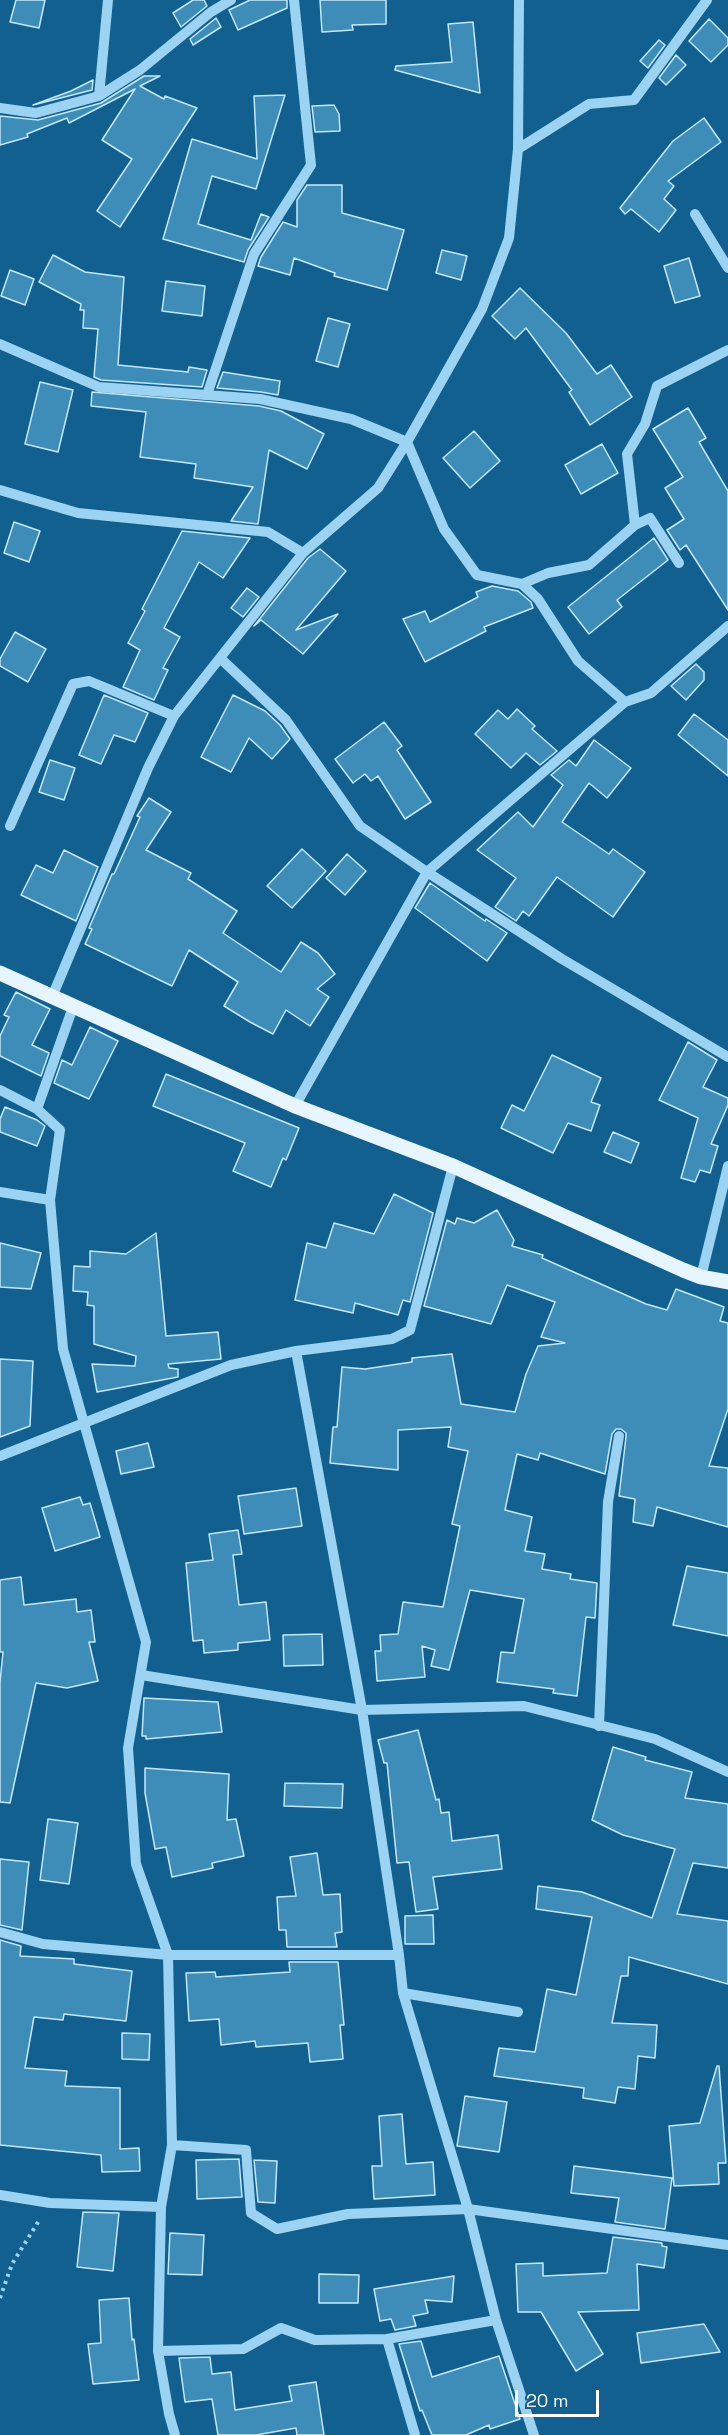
<!DOCTYPE html>
<html>
<head>
<meta charset="utf-8">
<style>
	body { margin:0 }
	#map { position:relative; width:728px; height:2435px; overflow:hidden; background:#12608f; font-family:"Space Grotesk",sans-serif }
	canvas { display:block }
	.scale { position:absolute; left:515px; top:2390px; width:84px; height:27px; box-sizing:border-box; border:3px solid #fff; border-top:0; padding-left:8px; font-size:18px; line-height:21px; white-space:nowrap; color:#fff; -webkit-text-stroke:4px #12608f; paint-order:stroke }
</style>
</head>
<body>
<div id="map">
<canvas width="728" height="2435"></canvas>
<div class="scale">20 m</div>
</div>
<script>
const g = document.querySelector('canvas').getContext('2d');
g.lineJoin = 'round';
function paint(path, color) { g.fillStyle = color; g.fill(path, 'evenodd'); }
const poly = rows => new Path2D(rows.map(r => 'M' + r).join(''));
function stroke(path, color, width, dash) { g.strokeStyle = color; g.lineWidth = width; g.lineCap = dash ? 'butt' : 'round'; g.setLineDash(dash || []); g.stroke(path); }
const building = poly([
	[16,0,45,0,39,28,10,22,16,0],
	[193,0,204,0,207,6,181,27,173,13,193,0],
	[250,0,287,0,287,8,238,30,229,10,250,0],
	[320,0,386,0,386,24,352,25,353,30,322,32,320,0],
	[216,18,221,27,193,45,190,39,216,18],
	[709,19,728,38,728,45,711,62,689,41,709,19],
	[473,22,480,93,395,70,396,66,452,62,448,24,473,22],
	[659,40,665,45,648,68,640,61,659,40],
	[676,55,686,65,666,85,659,78,676,55],
	[144,76,160,76,140,86,164,99,165,96,197,108,120,227,97,211,132,159,102,140,135,89,69,123,67,118,27,134,28,137,0,145,0,116,38,120,101,103,144,76],
	[93,80,92,90,33,105,71,91,93,80],
	[285,95,256,189,212,176,198,224,251,240,261,214,269,217,248,250,244,262,163,239,192,139,257,159,254,96,285,95],
	[334,105,339,114,340,131,315,132,312,106,334,105],
	[704,118,721,142,668,181,674,186,664,199,676,210,659,232,631,209,625,214,620,208,673,141,704,118],
	[307,185,342,185,342,213,404,230,387,290,334,276,335,273,294,258,290,275,258,266,261,257,283,222,297,227,297,200,307,185],
	[442,250,467,256,461,280,436,273,442,250],
	[53,255,85,272,124,277,118,365,188,372,189,367,207,370,202,387,101,380,94,377,98,329,83,328,84,310,80,310,81,304,39,282,53,255],
	[689,258,700,296,675,303,664,266,689,258],
	[10,270,34,279,25,305,1,296,10,270],
	[166,281,205,286,202,316,162,311,166,281],
	[520,288,566,333,597,374,611,365,632,397,590,425,569,392,572,390,526,328,515,339,492,316,520,288],
	[328,318,350,324,338,367,316,361,328,318],
	[223,372,280,381,278,395,261,392,217,388,223,372],
	[40,382,73,390,58,452,25,444,40,382],
	[92,392,259,406,281,411,324,434,307,469,269,450,258,524,231,521,253,487,194,478,196,464,140,457,146,412,91,406,92,392],
	[688,408,706,438,699,442,728,491,728,610,686,545,680,550,667,530,684,519,665,488,683,477,653,429,688,408],
	[474,431,500,461,470,488,443,458,474,431],
	[602,444,618,473,581,494,565,465,602,444],
	[14,522,40,531,29,562,4,553,14,522],
	[182,531,250,538,223,578,199,562,164,628,180,637,163,668,168,670,154,700,123,687,140,650,128,643,145,611,142,609,182,531],
	[654,538,668,560,617,600,622,607,589,634,568,607,654,538],
	[320,549,346,571,296,630,338,614,303,654,261,620,254,626,308,558,320,549],
	[492,586,518,591,531,602,533,608,484,627,486,631,425,662,403,619,425,611,430,622,478,597,476,592,492,586],
	[247,588,259,597,243,617,231,608,247,588],
	[15,632,46,649,28,682,0,666,0,659,15,632],
	[696,664,704,672,704,680,686,700,671,686,696,664],
	[104,695,148,713,135,742,114,735,101,764,79,755,104,695],
	[233,695,265,711,280,725,290,739,272,759,249,738,231,772,201,757,233,695],
	[517,709,535,726,532,729,557,751,540,765,526,753,511,768,475,734,498,710,508,719,517,709],
	[694,714,728,740,728,776,678,735,694,714],
	[384,722,402,746,397,750,431,802,405,819,378,776,371,781,365,774,353,783,335,759,384,722],
	[594,740,631,768,607,798,589,783,562,822,609,854,613,849,645,872,613,917,557,877,529,916,523,911,516,921,495,907,516,878,477,850,518,812,533,827,563,785,551,775,569,760,576,766,594,740],
	[50,760,75,768,64,800,39,792,50,760],
	[149,798,171,812,146,850,191,873,188,879,237,911,223,933,281,972,301,942,318,953,335,974,317,989,329,997,310,1026,286,1010,273,1034,250,1022,224,1006,238,982,189,950,172,986,85,944,92,929,89,928,112,874,114,874,140,817,137,816,149,798],
	[302,849,326,871,292,908,267,886,302,849],
	[64,850,98,867,76,921,21,895,36,865,53,873,64,850],
	[347,854,366,871,345,895,326,878,347,854],
	[430,883,485,921,486,919,507,933,487,961,415,908,430,883],
	[16,992,50,1009,32,1045,49,1053,41,1076,0,1056,0,1036,9,1017,4,1015,16,992],
	[90,1027,118,1041,89,1099,54,1083,62,1060,72,1065,90,1027],
	[688,1042,717,1060,703,1087,728,1098,728,1105,711,1144,718,1146,710,1173,700,1170,695,1182,681,1178,698,1118,659,1100,688,1042],
	[552,1055,601,1078,591,1102,600,1105,591,1131,568,1123,553,1153,501,1128,512,1105,524,1111,552,1055],
	[166,1074,299,1128,286,1160,283,1158,271,1187,233,1171,245,1143,153,1106,166,1074],
	[5,1107,37,1120,45,1126,37,1146,0,1132,0,1119,5,1107],
	[613,1132,639,1143,631,1163,604,1152,613,1132],
	[394,1194,433,1213,410,1302,403,1300,398,1315,355,1303,353,1313,295,1300,307,1243,326,1248,334,1223,374,1234,394,1194],
	[497,1210,514,1240,512,1246,543,1255,542,1258,646,1304,667,1310,676,1289,724,1307,720,1321,728,1323,728,1409,709,1466,728,1468,728,1527,657,1507,653,1526,633,1522,635,1499,619,1496,626,1437,626,1433,621,1429,616,1429,612,1434,605,1474,540,1453,538,1460,517,1454,505,1510,532,1517,525,1551,545,1554,542,1569,571,1574,570,1579,597,1583,595,1618,586,1617,577,1696,553,1693,554,1689,497,1682,501,1652,514,1653,524,1599,470,1590,449,1670,431,1666,435,1650,422,1646,425,1677,377,1681,375,1651,381,1651,380,1635,398,1634,403,1602,443,1607,460,1526,452,1524,468,1451,448,1447,451,1427,398,1430,398,1470,330,1463,333,1427,337,1427,342,1367,365,1369,412,1362,412,1358,452,1354,461,1404,515,1412,526,1374,538,1346,565,1343,541,1337,555,1302,507,1285,491,1324,424,1306,447,1220,455,1224,457,1218,474,1223,497,1210],
	[156,1233,166,1336,218,1332,221,1359,168,1364,169,1368,178,1369,178,1377,97,1392,92,1364,135,1366,136,1356,94,1344,94,1306,87,1305,88,1292,73,1291,74,1266,90,1267,90,1251,126,1254,156,1233],
	[0,1243,41,1253,31,1289,0,1287,0,1243],
	[0,1359,33,1361,30,1426,0,1437,0,1359],
	[148,1443,154,1467,121,1474,116,1451,148,1443],
	[296,1488,302,1526,244,1534,238,1496,296,1488],
	[80,1497,83,1505,90,1503,100,1537,55,1551,42,1508,80,1497],
	[238,1530,242,1554,233,1555,239,1605,266,1602,270,1640,238,1643,238,1650,204,1653,203,1640,193,1641,186,1563,213,1560,209,1534,238,1530],
	[687,1566,728,1573,728,1636,673,1625,687,1566],
	[21,1577,24,1605,76,1599,77,1612,91,1610,95,1642,89,1642,98,1681,67,1688,36,1683,10,1803,0,1802,0,1682,3,1652,0,1652,0,1580,21,1577],
	[322,1634,323,1665,284,1666,283,1635,322,1634],
	[144,1698,218,1702,222,1732,146,1739,146,1736,142,1736,144,1698],
	[418,1730,436,1800,439,1799,441,1813,449,1812,452,1841,498,1835,502,1869,433,1877,438,1909,416,1912,409,1862,397,1863,387,1763,384,1763,378,1740,418,1730],
	[613,1747,646,1757,645,1760,692,1772,685,1798,728,1804,728,1868,693,1863,677,1914,728,1921,728,1984,629,1957,628,1976,621,1976,612,2023,657,2025,655,2058,638,2056,635,2089,618,2087,615,2103,583,2098,584,2088,494,2076,499,2048,535,2052,547,1989,576,1995,592,1917,536,1909,538,1886,582,1892,652,1918,675,1849,623,1835,592,1820,613,1747],
	[145,1768,229,1774,227,1820,236,1819,244,1856,212,1863,213,1868,172,1877,166,1847,155,1849,145,1793,145,1768],
	[285,1783,343,1784,342,1808,284,1806,285,1783],
	[48,1819,78,1823,69,1884,40,1880,48,1819],
	[317,1853,323,1895,340,1894,342,1932,335,1933,337,1947,287,1947,286,1930,279,1930,277,1897,296,1896,290,1857,317,1853],
	[0,1859,29,1862,22,1930,0,1925,0,1859],
	[433,1915,434,1944,405,1944,405,1916,433,1915],
	[0,1940,21,1946,20,1956,74,1959,74,1964,132,1971,126,2021,64,2014,63,2020,34,2017,25,2068,67,2071,65,2086,120,2088,120,2149,139,2148,140,2171,102,2172,101,2155,0,2145,0,1940],
	[289,1962,338,1962,344,2025,340,2025,343,2059,310,2062,308,2043,256,2047,255,2041,221,2045,219,2019,189,2021,186,1973,215,1972,216,1977,290,1972,289,1962],
	[122,2033,150,2034,149,2060,122,2059,122,2033],
	[717,2066,719,2066,726,2163,718,2163,719,2184,674,2186,669,2126,700,2123,717,2066],
	[465,2096,507,2102,499,2152,457,2146,465,2096],
	[402,2114,406,2164,433,2162,435,2195,374,2199,372,2166,382,2166,379,2116,402,2114],
	[239,2159,242,2197,197,2199,196,2160,239,2159],
	[254,2160,277,2161,275,2203,258,2202,254,2160],
	[574,2166,672,2178,665,2229,615,2222,619,2198,571,2193,574,2166],
	[83,2212,119,2213,113,2271,77,2267,83,2212],
	[170,2233,204,2235,202,2275,168,2274,170,2233],
	[613,2237,662,2243,662,2246,667,2247,664,2268,637,2264,639,2310,578,2312,603,2354,576,2371,541,2312,518,2312,516,2264,543,2263,543,2276,607,2273,613,2237],
	[319,2274,359,2275,358,2303,319,2303,319,2274],
	[454,2276,452,2302,425,2300,428,2313,413,2316,416,2326,395,2330,391,2319,380,2321,374,2289,454,2276],
	[129,2298,132,2340,134,2339,139,2380,93,2384,88,2344,101,2343,99,2300,129,2298],
	[704,2324,720,2352,641,2363,637,2333,704,2324],
	[421,2341,432,2377,499,2356,520,2419,490,2429,489,2425,466,2435,432,2435,422,2410,420,2411,399,2344,421,2341],
	[210,2357,212,2374,231,2372,235,2410,292,2401,289,2386,316,2382,324,2435,297,2435,296,2428,256,2435,218,2435,212,2399,185,2402,179,2358,210,2357]
]);
paint(building, '#3e8db9');
stroke(building, '#c3e8fd', 1.5);
stroke(poly([
	[0,2298,12,2264,40,2219]
]), '#9cd3f2', 4, [3, 4.5]);
stroke(poly([
	[99,96,108,0],
	[0,108,36,113,99,96,140,70,211,12,231,0],
	[518,149,589,104,634,100,707,0],
	[695,214,728,268],
	[0,344,99,387,260,399,351,419,407,442,444,529,477,575,522,584,538,599,578,661,625,702],
	[207,395,254,254,311,165,294,0],
	[0,490,78,513,268,532,303,553],
	[635,525,627,454,645,424,657,386,728,350],
	[522,584,548,573,589,565,635,525,650,518,679,563],
	[220,658,286,720,360,826,427,872,562,959,728,1057],
	[10,826,73,684,89,681,174,716],
	[52,997,148,768,174,716,303,553,378,488,407,442,482,309,509,238,518,149,519,0],
	[73,1007,37,1109,60,1130,50,1200,63,1349,146,1642,128,1748,136,1864,168,1955,172,2145,161,2207,158,2351,169,2414,175,2435],
	[0,1090,37,1109],
	[295,1106,427,872,625,702,651,693,728,626],
	[0,1192,50,1200],
	[701,1277,728,1166],
	[296,1351,362,1710,399,1955,403,1993,468,2209,496,2320,534,2435],
	[0,1456,231,1365,296,1351,392,1339,410,1330,453,1166],
	[141,1675,362,1710,524,1706,655,1739,728,1772],
	[599,1726,608,1502,619,1436],
	[0,1932,43,1944,168,1955,399,1955],
	[403,1993,518,2012],
	[172,2145,246,2150,251,2213,277,2229,348,2214,468,2209,728,2245],
	[0,2195,50,2203,161,2207],
	[158,2351,243,2349,281,2328,315,2340,387,2339],
	[415,2435,387,2339,496,2320]
]), '#9cd3f2', 10);
stroke(poly([
	[0,973,295,1106,453,1166,683,1270,701,1277,728,1282]
]), '#e6f5ff', 15);
</script>
</body>
</html>
